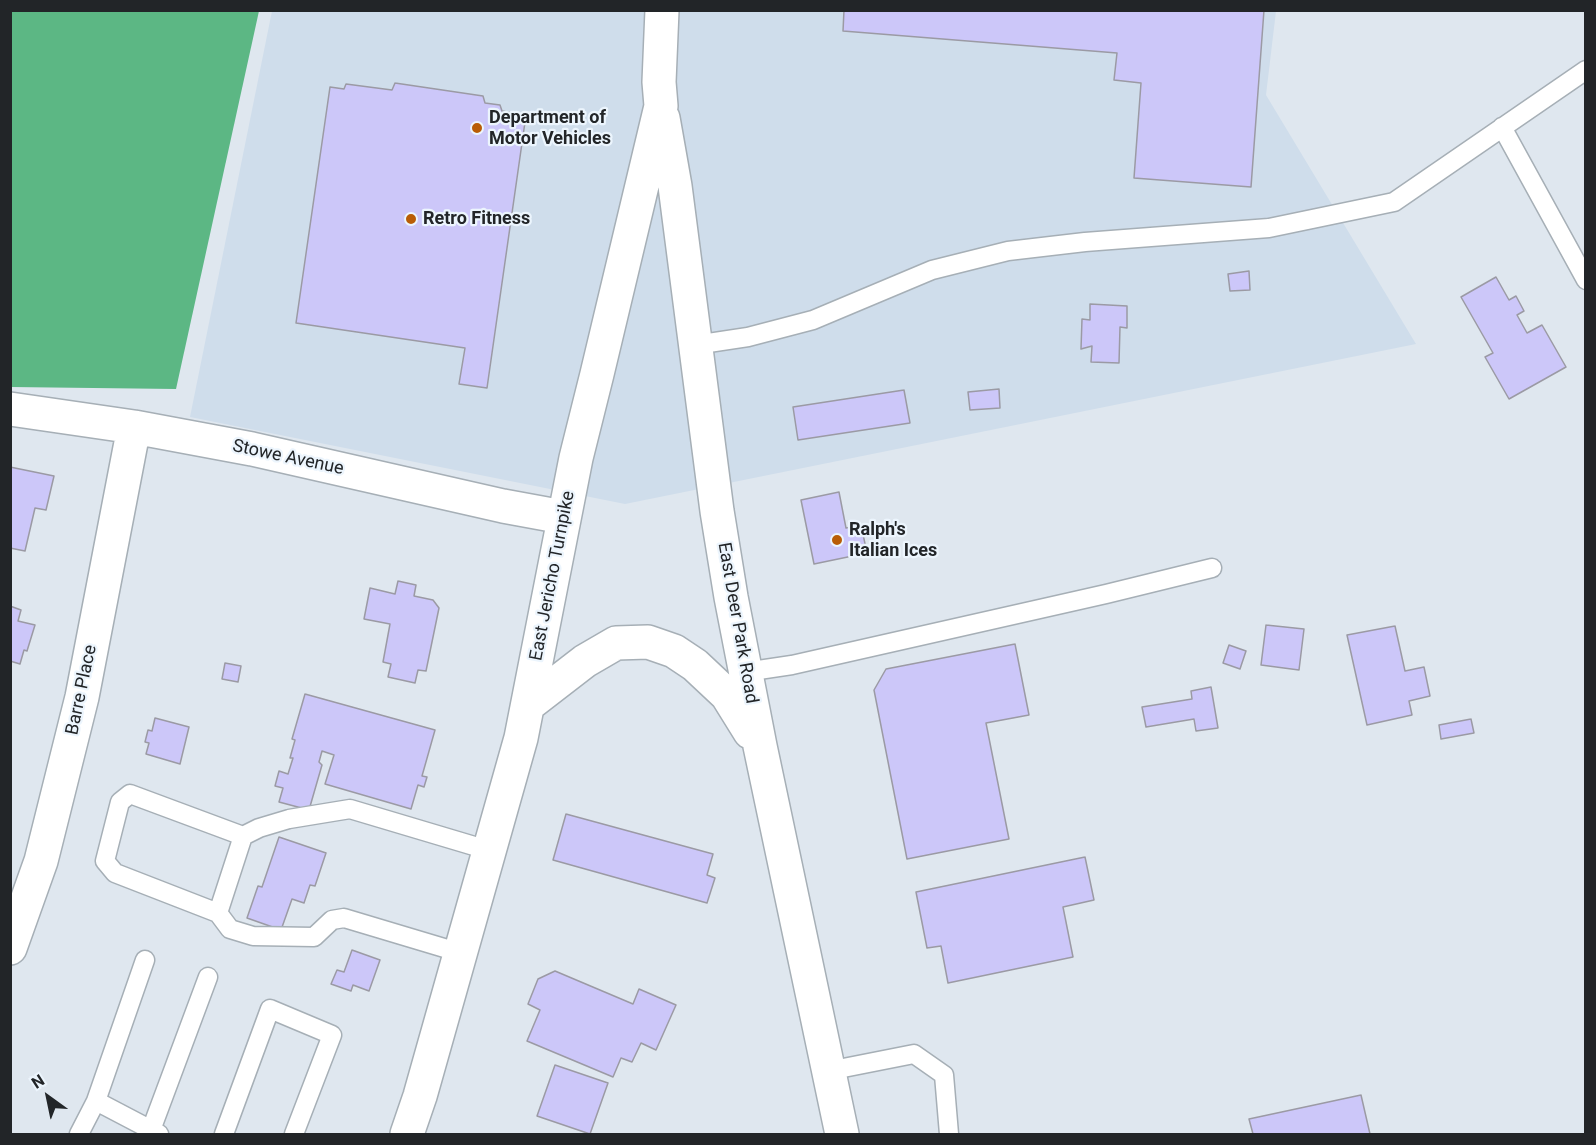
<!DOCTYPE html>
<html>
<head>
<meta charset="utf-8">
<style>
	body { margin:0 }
	#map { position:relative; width:1596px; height:1145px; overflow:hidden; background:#dfe7ef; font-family:Roboto,sans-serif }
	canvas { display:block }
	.frame { position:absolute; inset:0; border:12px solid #222528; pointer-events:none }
	.north { position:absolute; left:18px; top:1067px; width:60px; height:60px; -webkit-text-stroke:4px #ecf5fd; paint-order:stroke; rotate:327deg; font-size:16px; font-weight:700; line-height:24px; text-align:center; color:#222528 }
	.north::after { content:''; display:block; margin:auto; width:21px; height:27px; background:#222528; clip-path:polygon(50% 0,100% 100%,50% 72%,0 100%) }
</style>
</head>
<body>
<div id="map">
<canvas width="1596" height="1145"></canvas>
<div class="frame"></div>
<div class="north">N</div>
</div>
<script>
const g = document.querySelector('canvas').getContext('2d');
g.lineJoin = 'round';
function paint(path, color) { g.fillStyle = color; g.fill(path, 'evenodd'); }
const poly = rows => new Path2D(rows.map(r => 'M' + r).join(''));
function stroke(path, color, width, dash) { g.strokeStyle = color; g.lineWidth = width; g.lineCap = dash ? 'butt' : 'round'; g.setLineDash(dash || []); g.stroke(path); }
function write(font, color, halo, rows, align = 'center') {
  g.font = font + ' Roboto,sans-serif'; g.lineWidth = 4.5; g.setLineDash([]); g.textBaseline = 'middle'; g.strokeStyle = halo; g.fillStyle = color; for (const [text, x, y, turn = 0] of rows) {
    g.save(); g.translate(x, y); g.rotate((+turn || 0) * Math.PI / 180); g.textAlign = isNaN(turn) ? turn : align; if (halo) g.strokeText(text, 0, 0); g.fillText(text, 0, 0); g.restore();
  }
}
paint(poly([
	[272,11,1276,11,1266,95,1416,344,625,504,190,417]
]), '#cfddeb');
paint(poly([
	[11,10,259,11,176,389,11,387]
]), '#5cb784');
const building = poly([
	[844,10,1264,10,1251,187,1134,178,1141,83,1114,80,1117,53,843,31,844,10],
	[395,83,483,96,485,103,500,105,502,111,526,115,487,388,459,384,465,348,296,323,330,87,344,89,346,84,392,90,395,83],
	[1249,271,1250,290,1230,291,1228,274,1249,271],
	[1496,277,1509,300,1516,296,1524,311,1517,315,1527,333,1542,325,1566,367,1509,399,1485,357,1493,353,1461,297,1496,277],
	[1090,304,1127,306,1127,328,1120,327,1119,363,1091,362,1092,346,1081,349,1082,319,1090,320,1090,304],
	[999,389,1000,408,970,410,968,392,999,389],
	[904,390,910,423,798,440,793,407,904,390],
	[10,467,54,476,46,510,35,508,25,551,10,548,10,467],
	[839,492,846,528,861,525,867,553,814,564,801,500,839,492],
	[398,581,416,585,414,596,433,600,439,608,426,671,418,670,415,683,388,677,391,664,383,662,390,624,364,619,370,588,395,594,398,581],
	[10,606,21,610,18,621,35,625,27,651,24,650,20,664,10,661,10,606],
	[1266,625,1304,629,1299,670,1261,665,1266,625],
	[1395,626,1405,671,1424,667,1430,696,1409,701,1412,715,1367,725,1347,635,1395,626],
	[1015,644,1029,715,986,723,1009,839,907,859,874,690,886,669,1015,644],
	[1229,645,1246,651,1240,669,1223,663,1229,645],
	[225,663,241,666,238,682,222,679,225,663],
	[1211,687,1218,728,1196,731,1194,719,1146,727,1142,707,1192,699,1191,691,1211,687],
	[305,694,435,730,422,776,427,777,424,787,418,785,411,809,325,784,334,755,322,751,319,762,322,765,309,810,279,802,283,788,275,786,279,771,288,774,293,758,290,758,295,740,292,739,305,694],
	[155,718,189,727,180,764,146,754,149,743,145,742,148,730,152,731,155,718],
	[1471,719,1474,733,1441,739,1439,725,1471,719],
	[566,814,713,854,707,875,715,878,707,903,553,860,566,814],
	[279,837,326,853,315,886,310,885,304,903,292,899,281,930,247,918,258,886,262,887,279,837],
	[1085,857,1094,900,1063,907,1073,957,948,983,941,946,927,948,916,892,1085,857],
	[352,950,380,960,369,991,353,985,351,991,331,984,337,970,344,972,352,950],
	[555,971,633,1004,639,989,676,1005,656,1050,641,1043,632,1062,621,1058,613,1077,527,1041,540,1010,528,1004,538,979,555,971],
	[555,1065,608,1083,590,1134,537,1116,555,1065],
	[1361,1095,1370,1134,1253,1134,1249,1119,1361,1095]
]);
paint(building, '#ccc7f9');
stroke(building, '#9b9aa4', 1.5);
const lane = poly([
	[1502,127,1586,280],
	[695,345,748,337,813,320,932,270,1008,251,1085,242,1269,228,1394,202,1586,70],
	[745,672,792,665,1106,594,1212,568],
	[218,913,115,873,105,861,120,802,130,794,243,836],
	[461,953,344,918,332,920,314,937,253,936,230,929,218,913,243,836,259,828,289,819,350,809,491,851],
	[828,1071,914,1054,944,1075,949,1134],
	[96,1101,159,1134],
	[151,1130,208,977],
	[79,1134,96,1101,145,960],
	[224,1134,270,1009,332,1035,294,1134]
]);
const street = poly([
	[10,409,134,427,252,449,503,506,563,517],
	[10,948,41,861,82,697,134,427]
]);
const primary = poly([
	[663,118,675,186,717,511,731,597,760,746,842,1134],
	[528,705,585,661,616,643,648,642,674,651,695,665,727,695,750,732],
	[407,1134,420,1096,521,738,576,458,597,374,661,106,659,82,662,10]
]);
stroke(lane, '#a6afb6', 21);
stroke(street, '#a6afb6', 36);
stroke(primary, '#a6afb6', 36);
stroke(lane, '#fff', 18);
stroke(street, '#fff', 33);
stroke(primary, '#fff', 33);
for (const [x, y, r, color] of [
	[477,128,6,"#b95d06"],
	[411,219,6,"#b95d06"],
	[837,540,6,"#b95d06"]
]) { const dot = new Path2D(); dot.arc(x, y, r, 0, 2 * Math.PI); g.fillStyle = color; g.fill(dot); stroke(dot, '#ecf5fd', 2); }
write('bold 18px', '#222528', '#ecf5fd', [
	["Department of",489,118],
	["Motor Vehicles",489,139],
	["Retro Fitness",423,219],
	["Ralph's",849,530],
	["Italian Ices",849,551]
], 'left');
write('18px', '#222528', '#ecf5fd', [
	["Stowe Avenue",288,458,12],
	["East Jericho Turnpike",553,576,-79],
	["East Deer Park Road",737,623,80],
	["Barre Place",82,690,-78]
]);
</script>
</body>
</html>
